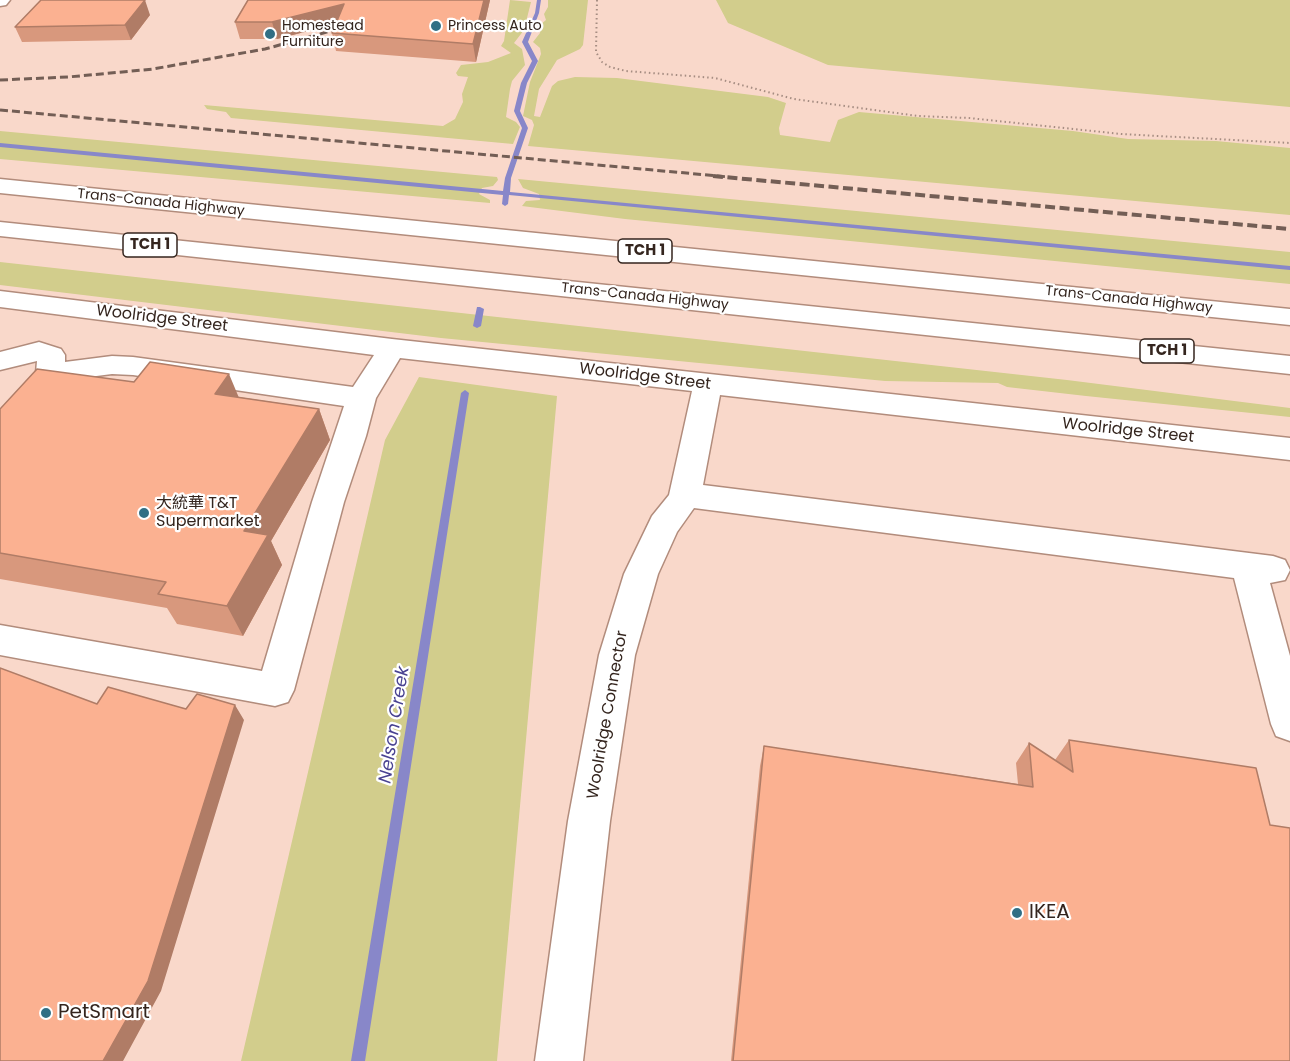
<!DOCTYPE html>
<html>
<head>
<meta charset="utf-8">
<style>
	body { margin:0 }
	canvas { display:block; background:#f9d8ca }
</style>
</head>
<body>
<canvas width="1290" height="1061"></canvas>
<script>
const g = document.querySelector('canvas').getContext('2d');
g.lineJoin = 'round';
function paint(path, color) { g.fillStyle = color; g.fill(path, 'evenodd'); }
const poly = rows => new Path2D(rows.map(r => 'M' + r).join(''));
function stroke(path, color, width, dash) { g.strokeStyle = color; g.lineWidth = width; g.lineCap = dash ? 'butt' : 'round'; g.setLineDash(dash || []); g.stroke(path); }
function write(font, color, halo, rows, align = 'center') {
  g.font = font + ' Poppins,"Noto Sans SC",sans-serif'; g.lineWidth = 4.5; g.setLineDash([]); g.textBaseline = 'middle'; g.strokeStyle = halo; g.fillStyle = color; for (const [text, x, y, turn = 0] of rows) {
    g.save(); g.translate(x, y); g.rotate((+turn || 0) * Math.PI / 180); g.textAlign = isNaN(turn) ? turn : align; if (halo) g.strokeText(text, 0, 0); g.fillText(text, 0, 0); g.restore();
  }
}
paint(poly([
	[510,0,531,2,524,30,514,43,522,49,525,65,512,81,510,89,506,117,516,122,520,127,513,144,231,118,226,112,207,109,204,105,443,126,455,119,463,102,462,94,468,77,458,76,456,73,461,65,488,62,511,53,501,46,504,41],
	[548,0,588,0,583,45,580,49,557,60,539,89,534,116,540,117,552,86,558,81,575,77,617,78,768,97,786,103,779,128,780,135,830,142,838,120,859,112,1073,131,1128,139,1216,141,1290,148,1290,215,528,146,534,125,532,120,523,116,530,82,541,54,540,48,533,42,540,33,541,24,546,20,544,14,548,7],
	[716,0,1290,0,1290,107,828,65,728,23],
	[0,131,497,177,498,180,493,186,482,188,479,194,490,200,490,203,0,159],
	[518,179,1290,252,1290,284,625,219,522,206,526,201,540,200,539,194,523,188],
	[0,262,1067,380,1290,408,1290,417,1086,396,1007,387,998,383,885,381,441,338,0,285],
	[419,377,557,396,497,1061,241,1061,385,440]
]), '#d2cd8c');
paint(poly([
	[537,0,541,0,539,13,528,42,538,61,527,83,520,111,528,128,511,178,510,192,1290,266,1290,270,509,195,508,204,505,206,502,204,503,195,0,147,0,143,503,191,505,178,522,128,514,111,521,83,532,61,522,42,535,13,537,0],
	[477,307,480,307,484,309,481,326,477,328,473,326,477,307],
	[465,390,469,393,365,1061,351,1061,461,393,465,390]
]), '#8887c9');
const minor = poly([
	[0,291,392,339,1290,438,1290,460,720,395,703,485,1273,556,1285,560,1290,570,1285,580,1270,583,1290,656,1290,741,1276,736,1271,724,1234,578,694,508,677,532,658,574,635,655,610,821,583,1061,535,1061,568,821,599,655,624,574,652,516,669,495,692,391,400,358,376,398,366,436,344,502,294,690,288,702,275,706,0,655,0,625,262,671,312,502,344,406,133,375,112,374,50,382,40,380,36,373,37,361,0,370,0,352,39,342,61,349,65,355,65,362,112,356,133,357,353,387,374,355,0,307,0,291]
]);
const major = poly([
	[0,0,10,0,6,5,0,6,0,0]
]);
const highway = poly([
	[0,179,1290,309,1290,325,0,193,0,179],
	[0,222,1290,356,1290,374,0,236,0,222]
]);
stroke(minor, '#b28c7c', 3);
stroke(major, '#b28c7c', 3);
stroke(highway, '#b28c7c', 3);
stroke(poly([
	[597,0,596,52,602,62,610,67,626,71,715,78,794,99,918,116,969,118,1121,134,1290,143]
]), '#a68d82', 2, [1.5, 3]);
paint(minor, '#fff');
paint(major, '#fff');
paint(highway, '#fff');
stroke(poly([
	[0,80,68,77,153,69,265,49,349,26],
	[0,110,729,177]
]), '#735e55', 3, [8, 4]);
stroke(poly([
	[713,176,1290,229]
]), '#735e55', 4, [10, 4.5]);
paint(poly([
	[248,0,490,0,476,62,336,51,332,33,335,24,277,39,240,39,235,22],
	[150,15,131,40,22,42,15,27],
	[239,397,319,409,330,440,271,541,282,565,243,636,177,624,167,608,0,579,0,409],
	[1069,740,1290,1061,731,1061,760,766,764,746,1018,784,1016,763,1029,743,1055,760]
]), '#d8987d');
paint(poly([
	[145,0,150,15,131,40,125,25],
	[484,0,490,0,476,62,473,44],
	[344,4,348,21,277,39,272,22],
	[229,374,242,405,215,394],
	[319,409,330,440,271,541,282,565,243,636,227,606,244,531],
	[235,705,244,720,161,991,123,1061,103,1061]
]), '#b07c66');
const building = poly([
	[41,0,145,0,125,25,15,27,41,0],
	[248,0,484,0,473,44,332,33,344,4,272,22,235,22,248,0],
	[150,362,229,374,215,394,319,409,244,531,268,535,227,606,158,594,166,582,0,553,0,409,37,369,134,382,150,362],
	[0,668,97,704,108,687,186,709,197,694,235,705,148,981,103,1061,0,1061,0,668],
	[1069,740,1256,768,1270,825,1290,828,1290,1061,733,1061,764,746,1033,787,1029,743,1073,772,1069,740]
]);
paint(building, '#fbb191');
stroke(building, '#b07c66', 1.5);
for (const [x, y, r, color] of [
	[436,26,6,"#316f85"],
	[270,34,6,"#316f85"],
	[144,513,6,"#316f85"],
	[1017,913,6,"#316f85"],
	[46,1013,6,"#316f85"]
]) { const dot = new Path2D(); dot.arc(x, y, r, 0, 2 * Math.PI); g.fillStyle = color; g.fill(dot); stroke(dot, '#fff', 2); }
write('14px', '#34251e', '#fff', [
	["Homestead",282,26],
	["Furniture",282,42],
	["Princess Auto",448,26]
], 'left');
write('14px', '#34251e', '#fff', [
	["Trans-Canada Highway",161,203,6],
	["Trans-Canada Highway",645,297,6],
	["Trans-Canada Highway",1129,300,6]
]);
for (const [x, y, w] of [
	[150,245,54],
	[645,251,54],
	[1167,351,54]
]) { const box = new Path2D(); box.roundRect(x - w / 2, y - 12, w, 24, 4.5); g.fillStyle = '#fff'; g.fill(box); stroke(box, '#34251e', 1.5); }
write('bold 15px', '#34251e', null, [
	["TCH 1",150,245],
	["TCH 1",645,251],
	["TCH 1",1167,351]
]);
write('16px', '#34251e', '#fff', [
	["Woolridge Street",162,319,7],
	["Woolridge Street",645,377,7],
	["Woolridge Street",1128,431,6],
	["Woolridge Connector",608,715,-80]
]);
write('16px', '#34251e', '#fff', [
	["大統華 T&T",156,504],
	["Supermarket",156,522]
], 'left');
write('italic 18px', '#494291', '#fff', [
	["Nelson Creek",395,725,-81]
]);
write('20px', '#34251e', '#fff', [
	["IKEA",1029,913],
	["PetSmart",58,1013]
], 'left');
</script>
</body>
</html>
